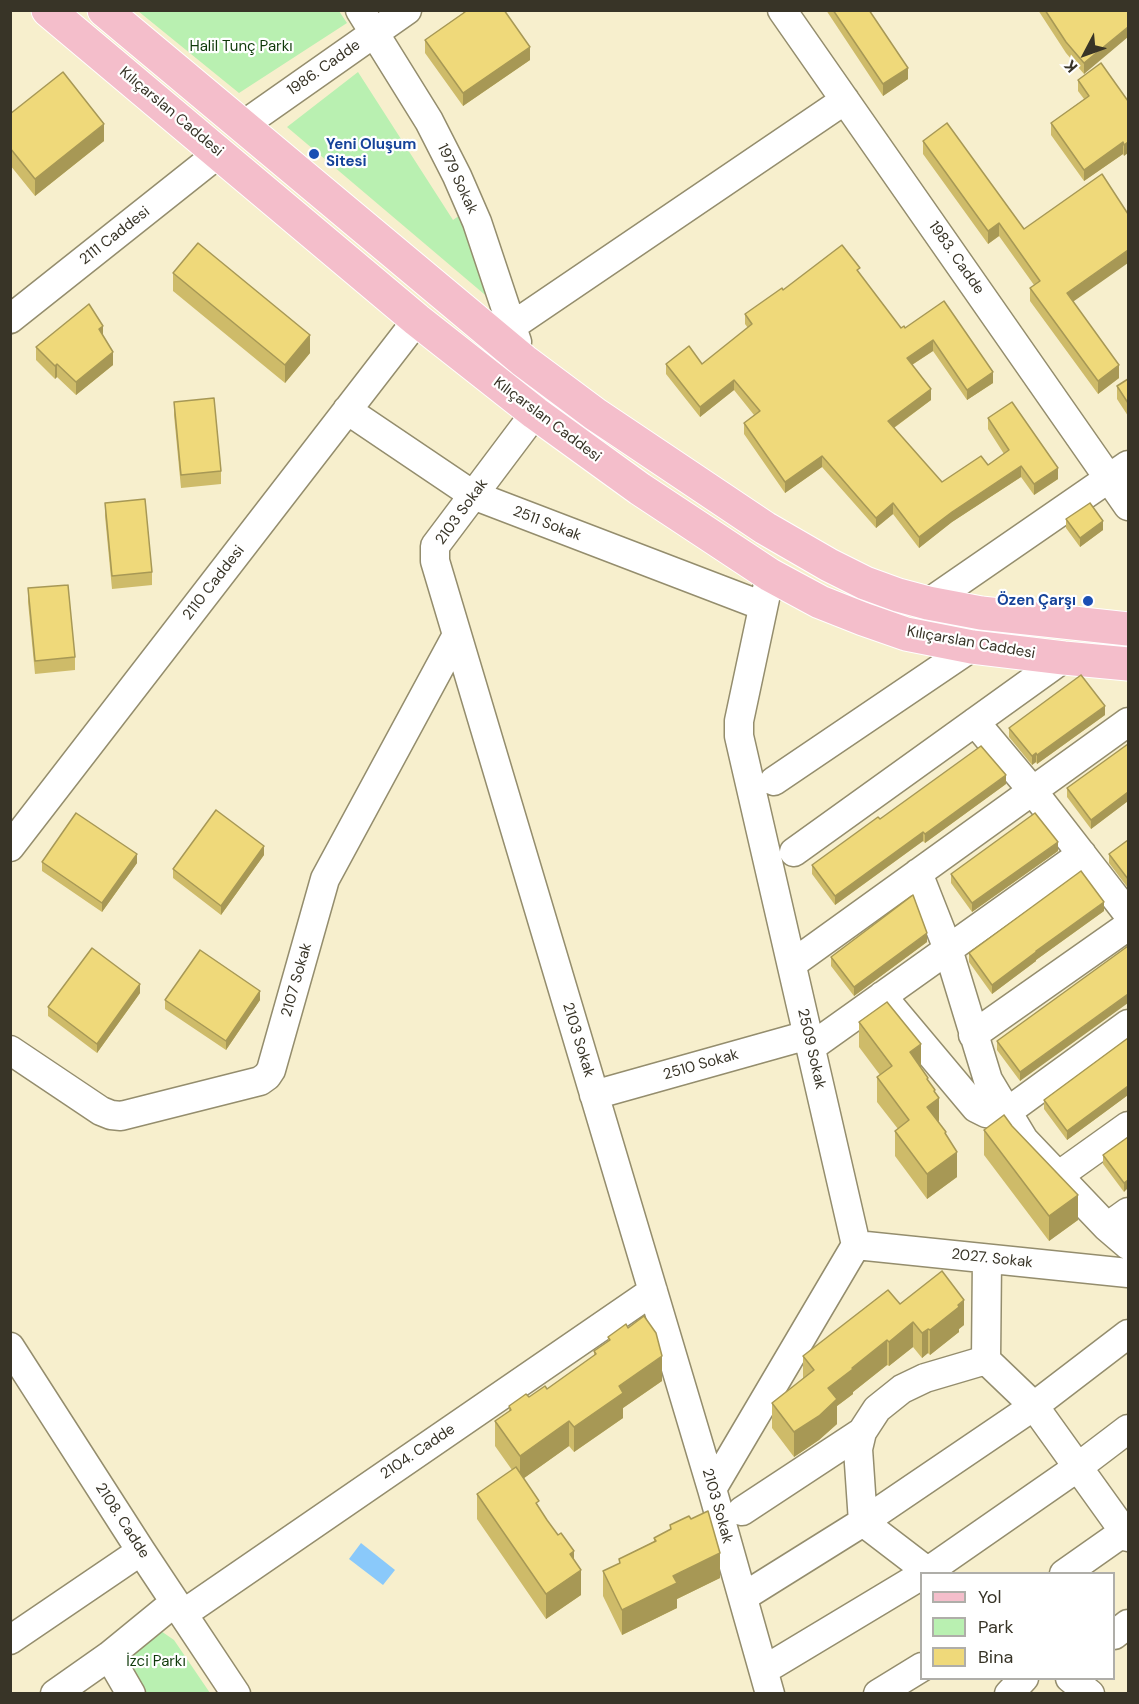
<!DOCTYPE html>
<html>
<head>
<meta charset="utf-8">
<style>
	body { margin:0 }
	#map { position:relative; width:1139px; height:1704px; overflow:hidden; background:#f7efcd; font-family:"DM Sans",sans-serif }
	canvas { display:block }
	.frame { position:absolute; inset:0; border:12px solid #383427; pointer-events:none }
	.legend { position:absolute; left:920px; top:1572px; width:195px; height:108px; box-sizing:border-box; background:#fff; border:2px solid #afaea9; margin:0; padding:8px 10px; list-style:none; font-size:18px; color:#383427 }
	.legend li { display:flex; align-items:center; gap:12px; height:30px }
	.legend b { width:30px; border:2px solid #afaea9 }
	.north { position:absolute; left:1055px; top:24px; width:60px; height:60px; -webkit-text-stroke:4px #fff; paint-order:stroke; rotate:229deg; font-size:16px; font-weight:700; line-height:24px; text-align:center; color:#383427 }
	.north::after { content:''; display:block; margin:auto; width:21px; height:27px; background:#383427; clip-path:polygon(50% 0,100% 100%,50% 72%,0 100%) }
</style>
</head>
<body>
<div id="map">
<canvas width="1139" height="1704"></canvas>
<div class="frame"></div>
<ul class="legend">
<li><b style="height:8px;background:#f4becb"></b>Yol</li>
<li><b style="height:16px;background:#b9f0b1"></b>Park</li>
<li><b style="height:16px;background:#efd97a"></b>Bina</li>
</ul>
<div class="north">K</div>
</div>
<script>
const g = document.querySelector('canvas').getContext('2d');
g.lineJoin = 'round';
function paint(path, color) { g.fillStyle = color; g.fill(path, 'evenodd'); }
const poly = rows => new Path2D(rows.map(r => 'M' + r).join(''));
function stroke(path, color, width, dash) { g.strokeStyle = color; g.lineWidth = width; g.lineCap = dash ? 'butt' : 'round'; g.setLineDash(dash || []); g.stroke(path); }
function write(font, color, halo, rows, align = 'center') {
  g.font = font + ' "DM Sans",sans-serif'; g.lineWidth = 4.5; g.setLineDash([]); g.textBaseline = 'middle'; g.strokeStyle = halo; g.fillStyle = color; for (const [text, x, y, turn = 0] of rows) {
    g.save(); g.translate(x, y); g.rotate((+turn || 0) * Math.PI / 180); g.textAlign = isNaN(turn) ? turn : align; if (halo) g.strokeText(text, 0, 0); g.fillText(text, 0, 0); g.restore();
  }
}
paint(poly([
	[138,11,339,11,347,23,239,93],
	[358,72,453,220,463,213,497,305,287,127],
	[158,1629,174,1640,210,1693,145,1693,127,1664,134,1643]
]), '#b9f0b1');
paint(poly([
	[361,1543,395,1570,383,1585,349,1559]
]), '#8ac9fa');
const minor = poly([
	[360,10,429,121,457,176,477,222,517,342],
	[782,10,1128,506],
	[242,126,407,10],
	[10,319,219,153],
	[512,326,845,100],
	[347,410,473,495,763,606],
	[535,413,435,546,435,561,712,1489,770,1694],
	[928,603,1128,465],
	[975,722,1032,790,1128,914],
	[774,781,972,647],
	[10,847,417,320],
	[794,852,1064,658],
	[918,873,948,949,988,1080,1024,1140,1107,1227,1128,1245],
	[792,964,1128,722],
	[882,996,976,1108,986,1113,995,1114,1007,1112,1128,1024],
	[973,1035,1128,926],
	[811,1047,1082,854],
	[10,1050,101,1111,111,1115,121,1116,260,1081,267,1076,271,1070,325,879,457,635],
	[594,1095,808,1035],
	[1058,1176,1128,1126],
	[1107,1227,1128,1212],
	[856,1245,1128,1273],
	[987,1259,986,1360,1034,1406,1128,1537],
	[10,1347,141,1551,236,1694],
	[712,1489,856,1245,739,736,739,721,770,575],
	[742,1511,862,1432],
	[924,1574,1078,1467,1128,1429],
	[931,1574,863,1522,858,1449,862,1432,877,1409,902,1389,925,1378,986,1360],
	[1064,1574,1128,1529],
	[743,1597,863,1522,1034,1406,1128,1334],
	[183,1614,653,1291],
	[1114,1635,1128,1624],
	[10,1640,141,1551],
	[109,1656,131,1694],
	[764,1670,922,1575],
	[1070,1678,1090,1694],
	[55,1694,109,1656,175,1602],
	[878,1694,922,1667],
	[1009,1694,1024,1678]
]);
const major = poly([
	[48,10,417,320,535,413,640,489,770,575,820,602,863,619,906,634,972,647,1064,658,1128,664],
	[104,10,524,361,595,414,765,528,829,565,865,583,898,595,928,603,981,613,1128,629]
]);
stroke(minor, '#948d6d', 31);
stroke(major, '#fff', 35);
stroke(minor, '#fff', 28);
stroke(major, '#f4becb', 33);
paint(poly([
	[463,10,504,10,530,60,463,106,425,53,425,40,463,13],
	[826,10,869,10,908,79,883,96],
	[1038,10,1128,10,1084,74,1066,53],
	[1078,80,1128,101,1124,156,1123,154,1084,181,1051,135,1051,123,1084,99,1078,91],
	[10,114,104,141,35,196,10,165],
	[923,141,1073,301,1119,378,1098,394,1030,301,1030,288,1034,285,999,236,988,244,923,154],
	[173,273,310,353,285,383,173,291],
	[860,275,901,328,905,328,944,301,993,383,967,400,933,351,912,365,931,400,894,428,942,482,988,465,1004,454,988,429,988,418,1058,479,1034,495,1021,477,952,522,919,548,893,514,876,528,822,467,785,493,744,434,744,423,754,415,734,390,700,417,666,374,666,364,702,364,748,328,745,324,745,314],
	[103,335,113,365,76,395,57,377,55,379,36,360,36,347],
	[1128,379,1128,416,1117,399,1117,386],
	[174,402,221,471,221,484,181,488,174,415],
	[105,503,152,572,152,585,112,589,105,516],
	[1066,519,1103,530,1080,547,1066,528],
	[28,588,75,657,75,670,35,674,28,602],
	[1105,715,1037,764,1036,762,1032,765,1009,737,1009,728],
	[1128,744,1128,801,1091,829,1067,797,1067,788],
	[1006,784,925,843,923,841,835,905,812,874,812,865,880,819],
	[1128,840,1128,888,1109,863,1109,854],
	[1058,851,972,912,951,883,951,874],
	[264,855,221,915,173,878,173,869],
	[42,862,137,863,102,912,42,871],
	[1104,911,1036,960,1036,961,992,994,969,962,969,953],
	[927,942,854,996,831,966,831,957],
	[1128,946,1020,1081,997,1050,997,1041],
	[140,993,97,1053,48,1016,48,1007],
	[165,1000,260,1000,226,1050,165,1009],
	[859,1022,921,1068,935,1093,939,1122,946,1135,957,1177,927,1199,895,1156,895,1131,898,1129,877,1102,877,1077,880,1075,859,1047],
	[1128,1038,1128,1095,1067,1140,1044,1109,1044,1100],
	[1012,1126,1078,1220,1049,1241,984,1155,984,1130],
	[1128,1137,1124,1192,1103,1164,1103,1155],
	[900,1304,964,1325,959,1329,959,1332,930,1355,928,1353,922,1358,913,1347,889,1366,887,1365,853,1392,853,1394,837,1406,837,1424,819,1440,794,1457,772,1428,772,1403,803,1379,803,1356],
	[608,1337,662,1381,623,1408,623,1418,574,1452,569,1446,524,1478,539,1508,574,1559,581,1595,546,1619,477,1519,477,1494,512,1470,495,1446,495,1421,509,1411,509,1406,547,1389,594,1356,594,1351,608,1342],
	[670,1525,720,1578,677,1599,677,1608,622,1635,603,1596,603,1571,619,1564,619,1559,654,1541,654,1538,670,1530]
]), '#cebb69');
paint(poly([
	[1128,27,1128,37,1084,74,1084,63],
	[530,47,530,60,463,106,463,93],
	[908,68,908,79,883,96,883,84],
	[104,124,104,141,35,196,35,179],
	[1123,142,1123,154,1084,181,1084,170],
	[1128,142,1128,153,1124,156,1124,145],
	[999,223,999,236,988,244,988,231],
	[1128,250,1128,263,1067,306,1067,293],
	[103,326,103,339,99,329],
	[310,335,310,353,285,383,285,365],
	[933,340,933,351,907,368,907,358],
	[113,352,113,365,76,395,76,382],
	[57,364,57,377,55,379,55,366],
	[1119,365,1119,378,1098,394,1098,381],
	[993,372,993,383,967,400,967,390],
	[734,380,734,390,700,417,700,407],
	[931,389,931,400,888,432,888,421],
	[822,456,822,467,785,493,785,482],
	[1021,466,1021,477,952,522,919,548,919,537,952,512],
	[1058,468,1058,479,1034,495,1034,484],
	[893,503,893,514,876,528,876,518],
	[1103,521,1103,530,1080,547,1080,538],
	[1105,706,1105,715,1037,764,1037,755],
	[1036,753,1036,762,1032,765,1032,756],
	[1006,775,1006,784,925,843,925,834],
	[1128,792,1128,801,1091,829,1091,820],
	[923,832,923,841,835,905,835,896],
	[1058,842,1058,851,972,912,972,903],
	[264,846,264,855,221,915,221,906],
	[137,854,137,863,102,912,102,903],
	[1104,902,1104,911,1036,960,1036,961,992,994,992,985,1036,951],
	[927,933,927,942,854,996,854,987],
	[140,984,140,993,97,1053,97,1044],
	[260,991,260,1000,226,1050,226,1041],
	[1128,994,1128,1003,1020,1081,1020,1072],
	[921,1044,921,1069,910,1052],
	[1128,1086,1128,1095,1067,1140,1067,1131],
	[935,1090,935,1101,939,1098,939,1123,927,1107,934,1091],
	[957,1152,957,1177,927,1199,927,1174],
	[1128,1180,1128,1188,1124,1192,1124,1183],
	[1078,1195,1078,1220,1049,1241,1049,1216],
	[964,1300,964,1325,959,1329,959,1332,930,1355,930,1330],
	[913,1322,913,1347,889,1366,889,1342],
	[928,1329,928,1353,922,1358,922,1333],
	[887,1340,887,1365,853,1392,853,1394,837,1406,837,1424,819,1440,794,1457,794,1432,828,1388,852,1368],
	[662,1356,662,1381,623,1408,623,1418,574,1452,574,1427,619,1386],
	[569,1421,569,1446,520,1481,520,1456],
	[574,1551,574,1575,581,1570,581,1595,546,1619,546,1594,570,1554],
	[720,1553,720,1578,677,1599,677,1608,622,1635,622,1610,673,1576]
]), '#a79855');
const building = poly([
	[464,10,504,10,530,47,463,93,425,40,465,12,464,10],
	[833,10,869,10,908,68,883,84,833,10],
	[1045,10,1128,10,1128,27,1084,63,1066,42,1045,10],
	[1101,63,1128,101,1128,142,1124,145,1123,142,1084,170,1051,123,1089,96,1078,80,1101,63],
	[63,72,104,124,35,179,10,148,10,114,63,72],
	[947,123,1024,229,1102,174,1128,214,1128,250,1067,293,1119,365,1098,381,1030,288,1040,281,999,223,988,231,923,141,947,123],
	[198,243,310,335,285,365,173,273,198,243],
	[842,245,860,268,857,270,901,328,904,326,905,328,944,301,993,372,967,390,933,340,907,358,931,389,888,421,942,482,981,456,988,465,1009,450,988,418,1012,402,1058,468,1034,484,1021,466,952,512,919,537,893,503,876,518,822,456,785,482,744,423,760,411,734,380,700,407,666,364,689,346,702,364,752,324,745,314,782,288,783,290,842,245],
	[89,304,103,326,99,329,113,352,76,382,57,364,55,366,36,347,89,304],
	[1128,379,1128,403,1117,386,1128,379],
	[214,398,221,471,181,475,174,402,214,398],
	[145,499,152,572,112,576,105,503,145,499],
	[1090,503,1103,521,1080,538,1066,519,1090,503],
	[68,585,75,657,35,661,28,588,68,585],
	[1081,675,1105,706,1037,755,1036,753,1032,756,1009,728,1081,675],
	[1128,744,1128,792,1091,820,1067,788,1128,744],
	[981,746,1006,775,925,834,923,832,835,896,812,865,878,817,880,819,981,746],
	[216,810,264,846,221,906,173,869,216,810],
	[76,813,137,854,102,903,42,862,76,813],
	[1035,813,1058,842,972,903,951,874,1035,813],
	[1128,840,1128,879,1109,854,1128,840],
	[1081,871,1104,902,1036,951,1036,952,992,985,969,953,1081,871],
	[913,895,927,933,854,987,831,957,913,895],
	[1128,946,1128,994,1020,1072,997,1041,1128,946],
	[92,948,140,984,97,1044,48,1007,92,948],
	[200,950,260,991,226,1041,165,1000,200,950],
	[887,1002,921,1044,910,1052,928,1078,927,1079,935,1090,934,1091,939,1098,927,1107,946,1132,945,1133,957,1152,927,1174,895,1131,909,1120,877,1077,892,1066,859,1022,887,1002],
	[1128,1038,1128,1086,1067,1131,1044,1100,1128,1038],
	[1004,1115,1012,1126,1078,1195,1049,1216,984,1130,1004,1115],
	[1128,1137,1128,1180,1124,1183,1103,1155,1128,1137],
	[942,1271,964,1300,958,1305,959,1307,930,1330,928,1329,922,1333,913,1322,889,1342,887,1340,852,1368,853,1369,828,1388,837,1399,819,1416,794,1432,772,1403,814,1370,803,1356,888,1290,900,1304,942,1271],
	[644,1316,656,1333,662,1356,619,1386,623,1393,574,1427,569,1421,520,1456,495,1421,511,1410,509,1406,526,1394,529,1397,545,1386,547,1389,596,1354,594,1351,610,1340,608,1337,626,1324,628,1328,644,1316],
	[516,1467,539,1501,536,1503,547,1520,558,1535,561,1533,574,1551,570,1554,581,1570,546,1594,477,1494,516,1467],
	[708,1511,720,1553,673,1576,677,1583,622,1610,603,1571,620,1563,619,1559,656,1541,654,1538,671,1529,670,1525,689,1516,691,1519,708,1511]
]);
paint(building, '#efd97a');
stroke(building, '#a79855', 1.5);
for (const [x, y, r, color] of [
	[314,154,6,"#1a4fb4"],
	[1088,601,6,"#1a4fb4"]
]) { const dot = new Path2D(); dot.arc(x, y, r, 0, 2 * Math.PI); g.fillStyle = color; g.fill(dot); stroke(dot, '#fff', 2); }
write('15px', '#0f3a0a', '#fff', [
	["Halil Tunç Parkı",241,47],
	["İzci Parkı",156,1662]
]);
write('15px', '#383427', '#fff', [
	["1986. Cadde",324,68,-35],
	["Kılıçarslan Caddesi",171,112,40],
	["1979 Sokak",457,179,65],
	["2111 Caddesi",115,236,-38],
	["1983. Cadde",956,258,55],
	["Kılıçarslan Caddesi",547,420,37],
	["2103 Sokak",462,512,-54],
	["2511 Sokak",547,524,21],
	["2110 Caddesi",214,583,-52],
	["Kılıçarslan Caddesi",971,643,10],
	["2107 Sokak",297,980,-74],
	["2103 Sokak",578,1040,73],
	["2509 Sokak",811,1049,77],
	["2510 Sokak",701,1065,-16],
	["2027. Sokak",992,1259,6],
	["2104. Cadde",418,1452,-34],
	["2103 Sokak",717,1506,74],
	["2108. Cadde",122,1521,57]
]);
write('bold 15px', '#164399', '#fff', [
	["Yeni Oluşum",326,145],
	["Sitesi",326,162],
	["Özen Çarşı",1076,601,"right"]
], 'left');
</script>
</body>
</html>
